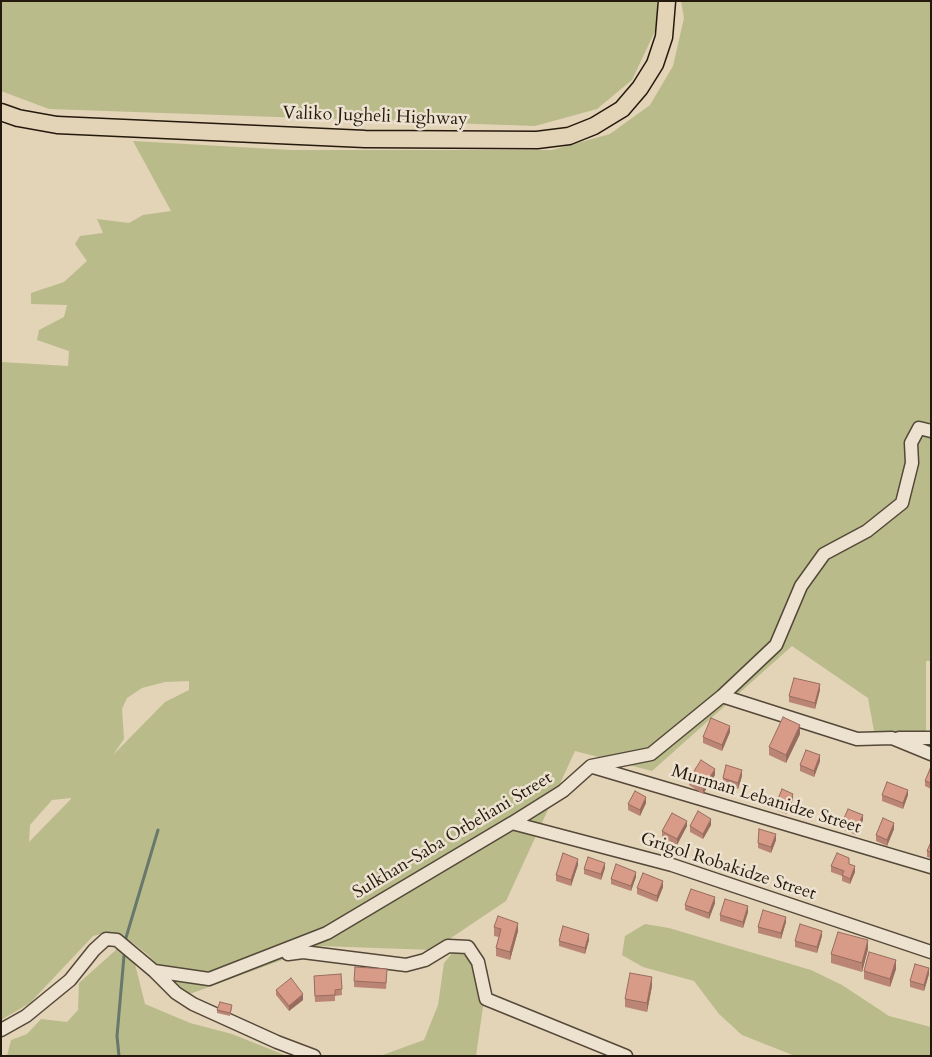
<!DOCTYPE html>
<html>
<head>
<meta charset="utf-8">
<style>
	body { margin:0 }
	#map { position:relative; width:932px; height:1057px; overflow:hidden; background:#e3d3b7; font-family:Cardo,serif }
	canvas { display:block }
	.frame { position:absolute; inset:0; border:2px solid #24190d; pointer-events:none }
</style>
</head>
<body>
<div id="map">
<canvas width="932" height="1057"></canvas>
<div class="frame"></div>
</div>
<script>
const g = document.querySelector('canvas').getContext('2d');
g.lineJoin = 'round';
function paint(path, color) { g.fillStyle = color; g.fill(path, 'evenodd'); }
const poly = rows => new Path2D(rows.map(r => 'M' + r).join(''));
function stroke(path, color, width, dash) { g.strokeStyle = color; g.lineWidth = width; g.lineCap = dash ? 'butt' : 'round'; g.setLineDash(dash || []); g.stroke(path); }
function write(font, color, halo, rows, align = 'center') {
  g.font = font + ' Cardo,serif'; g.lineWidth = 5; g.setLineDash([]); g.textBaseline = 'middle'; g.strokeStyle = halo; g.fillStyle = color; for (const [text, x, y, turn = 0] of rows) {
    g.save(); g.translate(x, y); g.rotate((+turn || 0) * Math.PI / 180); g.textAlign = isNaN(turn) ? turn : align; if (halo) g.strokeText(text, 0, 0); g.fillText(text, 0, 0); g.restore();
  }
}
paint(poly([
	[1,1,657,1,657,27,632,80,597,109,535,126,49,109,1,91],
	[681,1,931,1,931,661,926,661,926,732,874,731,868,698,792,646,652,771,575,751,506,901,433,950,320,946,187,995,147,954,133,943,108,932,93,936,30,1003,1,1020,1,362,68,366,69,351,37,340,39,330,64,317,67,305,31,304,31,293,64,282,87,261,75,244,80,236,103,233,97,219,129,223,143,215,171,211,133,141,291,150,552,150,610,134,650,105,673,66,684,18],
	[189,681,189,690,165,702,113,755,124,739,122,709,127,698,142,688,165,682],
	[71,798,71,799,29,842,30,825,52,800],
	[645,924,669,928,811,970,842,985,889,1016,931,1027,931,1056,795,1056,742,1035,719,1014,694,981,643,967,622,955,625,936],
	[462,941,475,944,488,971,476,1056,380,1056,424,1040,438,1005,444,963],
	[117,949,134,960,145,1004,190,1023,232,1034,287,1056,7,1056,11,1040,27,1034,41,1019,67,1022,78,1010,79,983]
]), '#b9bb8b');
stroke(poly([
	[125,941,158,830],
	[119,1056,117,1036,124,956]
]), '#68786c', 3);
const minor = poly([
	[722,696,857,739,892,738,931,754],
	[899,738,931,738],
	[593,767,931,867],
	[512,823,672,865,931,952],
	[288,954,303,952,406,965,425,960,448,946,468,947,478,962,486,999,626,1056],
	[154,971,209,979,327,933,512,823,563,791,591,766,651,754,722,696,776,645,801,586,824,554,867,531,902,503,912,463,911,443,919,428,931,431],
	[1,1030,26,1016,70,980,94,950,106,939,117,940,154,971,176,993,193,1004,277,1042,314,1056]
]);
const major = poly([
	[1,112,18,118,57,125,365,139,537,140,569,136,594,126,622,109,640,88,655,64,664,37,667,1]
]);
stroke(minor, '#544838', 15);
stroke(major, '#24190d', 19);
stroke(minor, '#ede2d0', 12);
stroke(major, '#e3d3b7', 16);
paint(poly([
	[820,690,815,709,789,702,789,696],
	[730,732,722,751,703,743,703,737],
	[800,734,786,763,769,755,769,747],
	[820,761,814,777,800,771,800,765],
	[931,769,931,789,925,786,925,781],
	[715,775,703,794,689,785,689,779],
	[742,776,738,789,723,784,723,778],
	[882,795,908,795,903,809,882,801],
	[793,799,787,814,776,810,776,804],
	[646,803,640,816,628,810,628,804],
	[863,820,856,835,842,829,842,823],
	[711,825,703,839,690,832,690,826],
	[687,826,677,845,662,837,662,831],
	[894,829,887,846,876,841,876,835],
	[776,840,771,853,758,848,758,843],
	[931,842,931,858,927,857,927,851],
	[849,864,855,872,850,884,842,881,842,876,831,872,831,866],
	[578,865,571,886,556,881,556,875],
	[605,868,601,880,584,874,584,869],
	[636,877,631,891,611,884,611,879],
	[663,887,657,902,637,894,637,888],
	[715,903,709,919,685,910,685,905],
	[748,912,743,928,720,921,720,915],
	[786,922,781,939,758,933,758,927],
	[494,927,518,931,510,960,496,956,496,948,499,937,494,936],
	[822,936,817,953,795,947,795,941],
	[589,940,585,954,559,946,559,941],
	[868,949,862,972,831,963,831,954],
	[896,969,890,987,864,979,864,971],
	[341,974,342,995,335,996,335,1001,315,1002,314,982],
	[929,974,924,991,910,987,910,981],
	[387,975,386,989,354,987,354,981],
	[652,986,647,1012,625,1007,625,999],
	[276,990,303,1000,289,1011,276,995],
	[232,1008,230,1016,217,1013,217,1010]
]), '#ba8575');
paint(poly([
	[820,684,820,690,815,709,815,703],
	[800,725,800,734,786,763,786,755],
	[730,726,730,732,722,751,722,745],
	[820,755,820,761,814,777,814,771],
	[715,769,715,775,703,794,703,788],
	[742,770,742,776,738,789,738,783],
	[908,790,908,795,903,809,903,803],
	[793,794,793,799,787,814,787,808],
	[646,797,646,803,640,816,640,810],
	[863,815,863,820,856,835,856,829],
	[711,819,711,825,703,839,703,834],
	[687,821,687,826,677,845,677,839],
	[894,823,894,829,887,846,887,840],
	[776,834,776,840,771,853,771,847],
	[578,859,578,865,571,886,571,880],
	[605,863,605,868,601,880,601,874],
	[855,866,855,872,850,884,850,879],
	[636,872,636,877,631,891,631,886],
	[663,881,663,887,657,902,657,896],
	[715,897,715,903,709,919,709,913],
	[748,906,748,912,743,928,743,922],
	[786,917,786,922,781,939,781,933],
	[518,923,518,931,510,960,510,952],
	[822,931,822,936,817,953,817,947],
	[589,934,589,940,585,954,585,948],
	[868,940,868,949,862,972,862,963],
	[896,960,896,969,890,987,890,979],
	[929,968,929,974,924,991,924,985],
	[652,977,652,986,647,1012,647,1003],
	[303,994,303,1000,289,1011,289,1006]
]), '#976c5f');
const building = poly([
	[794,678,820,684,815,703,789,696,794,678],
	[783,717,800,725,786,755,769,747,783,717],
	[711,718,730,726,722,745,703,737,711,718],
	[806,750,820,755,814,771,800,765,806,750],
	[701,760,715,769,703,788,689,779,701,760],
	[726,765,742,770,738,783,723,778,726,765],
	[930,769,931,769,931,783,925,781,930,769],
	[887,782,908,790,903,803,882,795,887,782],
	[782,789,793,794,787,808,776,804,782,789],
	[635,791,646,797,640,810,628,804,635,791],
	[848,809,863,815,856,829,842,823,848,809],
	[698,811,711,819,703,834,690,826,698,811],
	[672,813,687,821,677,839,662,831,672,813],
	[883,818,894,823,887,840,876,835,883,818],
	[759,829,776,834,771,847,758,843,759,829],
	[931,842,931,852,927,851,931,842],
	[563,853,578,859,571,880,556,875,563,853],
	[837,853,849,858,849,864,855,866,850,879,842,875,844,871,831,866,837,853],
	[588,857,605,863,601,874,584,869,588,857],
	[616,864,636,872,631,886,611,879,616,864],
	[643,873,663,881,657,896,637,888,643,873],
	[691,889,715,897,709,913,685,905,691,889],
	[725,899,748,906,743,922,720,915,725,899],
	[763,910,786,917,781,933,758,927,763,910],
	[498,916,518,923,510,952,496,948,501,929,494,927,498,916],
	[800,924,822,931,817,947,795,941,800,924],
	[563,926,589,934,585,948,559,941,563,926],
	[838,932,868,940,862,963,831,954,838,932],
	[869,952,896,960,890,979,864,971,869,952],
	[915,964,929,968,924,985,910,981,915,964],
	[355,967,387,969,386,983,354,981,355,967],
	[630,973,652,977,647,1003,625,999,630,973],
	[341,974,342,989,335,990,335,995,315,996,314,976,341,974],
	[291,978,303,994,289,1006,276,990,291,978],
	[220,1002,232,1005,230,1013,217,1010,220,1002]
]);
paint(building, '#d89b88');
stroke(building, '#976c5f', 1);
write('18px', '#24190d', '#ede2d0', [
	["Valiko Jugheli Highway",375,117,2],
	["Murman Lebanidze Street",766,800,17],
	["Sulkhan-Saba Orbeliani Street",453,836,-31],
	["Grigol Robakidze Street",728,867,18]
]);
</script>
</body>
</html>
